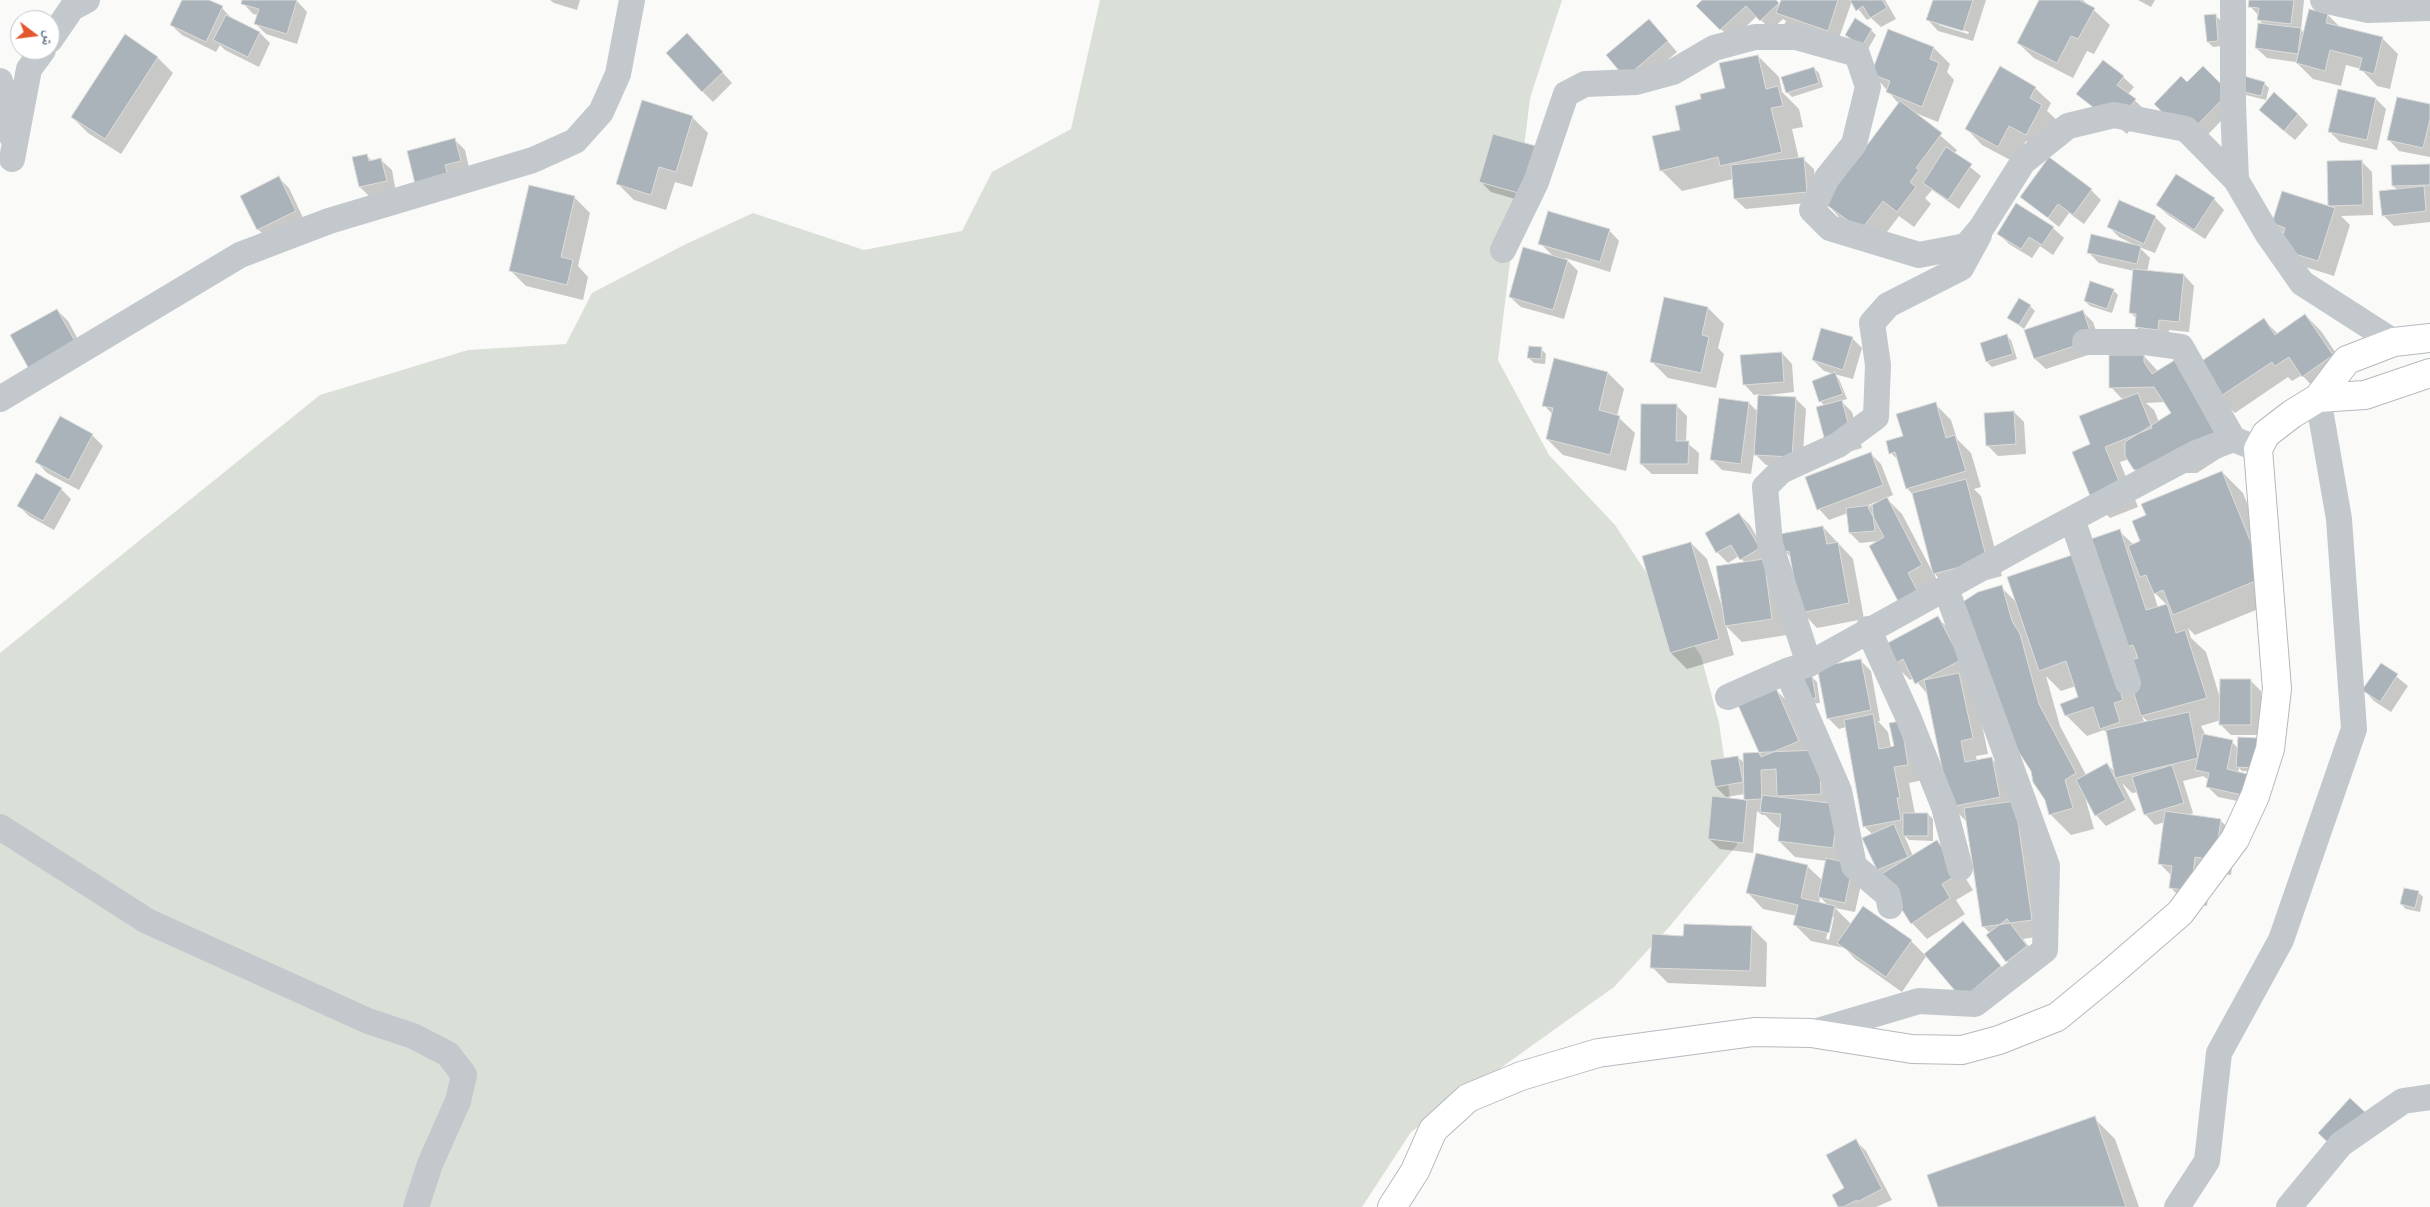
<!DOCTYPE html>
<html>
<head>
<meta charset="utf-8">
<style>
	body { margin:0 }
	#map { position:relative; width:2430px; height:1207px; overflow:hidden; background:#fafaf8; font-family:Manrope,"Noto Naskh Arabic",sans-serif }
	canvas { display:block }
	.north { position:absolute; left:10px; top:10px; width:50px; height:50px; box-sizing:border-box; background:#fff; border:1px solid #c1c8cd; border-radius:50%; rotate:105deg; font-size:14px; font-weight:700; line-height:20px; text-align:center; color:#657683 }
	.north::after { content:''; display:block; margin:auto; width:18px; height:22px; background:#e4572e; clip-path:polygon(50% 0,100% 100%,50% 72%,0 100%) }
</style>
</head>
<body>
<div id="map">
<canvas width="2430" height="1207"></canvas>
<div class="north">ش</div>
</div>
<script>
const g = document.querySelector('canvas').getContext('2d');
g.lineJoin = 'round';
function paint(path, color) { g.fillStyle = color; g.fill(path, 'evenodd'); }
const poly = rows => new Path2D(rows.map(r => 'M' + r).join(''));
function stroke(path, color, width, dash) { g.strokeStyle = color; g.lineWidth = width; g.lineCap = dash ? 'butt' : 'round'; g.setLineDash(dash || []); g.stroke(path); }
paint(poly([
	[1100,0,1562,0,1530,98,1498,360,1549,455,1615,525,1701,656,1719,723,1737,845,1670,926,1614,987,1411,1132,1362,1207,0,1207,0,653,320,395,468,350,566,344,592,293,684,245,753,213,864,250,962,231,992,172,1071,129]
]), '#dadfd7');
paint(poly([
	[183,0,206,0,222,8,232,19,260,33,270,43,259,67,225,50,220,45,216,52,182,35,171,25],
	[244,0,297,1,307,12,297,44,266,34,256,24,258,15,253,14,243,3],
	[550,0,580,0,577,10,554,3],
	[1704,0,1775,0,1780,6,1782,0,1885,0,1896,19,1881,27,1871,18,1867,20,1852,1,1838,41,1782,29,1786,21,1783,19,1771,30,1757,16,1732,40,1698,6],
	[1934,0,1986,0,1973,41,1938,31,1928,20],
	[1939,23,1969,32,1968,34,1939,25],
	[2040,0,2083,0,2110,25,2094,54,2087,51,2073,78,2034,58,2018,43],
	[2138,0,2155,0,2151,7],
	[2250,0,2304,0,2301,30,2304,33,2310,11,2328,15,2341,28,2383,39,2398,54,2390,89,2377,86,2361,69,2346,65,2341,86,2313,79,2296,62,2267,58,2256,48,2263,24,2259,20,2259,16,2250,6],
	[2215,15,2220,20,2222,46,2213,47,2208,42],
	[1871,30,1876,35,1868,49,1847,35],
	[1659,31,1677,52,1636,87,1626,77],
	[1889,31,1934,48,1950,64,1947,72,1954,80,1938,122,1913,112,1957,150,1954,154,1981,176,1959,209,1932,190,1925,198,1931,204,1914,227,1899,216,1877,245,1841,219,1826,203,1899,104,1873,74],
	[698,45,732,83,713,102,702,91],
	[1758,56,1779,77,1782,92,1799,109,1803,127,1792,129,1799,159,1803,159,1814,169,1817,202,1746,209,1735,199,1733,179,1682,191,1661,170,1682,131,1702,100,1727,89],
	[158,58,173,73,121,154,88,133,72,117],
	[1814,68,1819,73,1823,87,1792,97,1787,92],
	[2123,77,2134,87,2128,94,2145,110,2127,134,2078,94],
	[2264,83,2269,88,2266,100,2246,95,2241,90],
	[2187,84,2238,103,2198,145],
	[2035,88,2051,103,2047,111,2058,121,2042,150,2026,141,2014,162,1982,145,1967,129],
	[2376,99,2386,109,2377,150,2340,142,2330,132],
	[2430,105,2430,157,2399,151,2389,140],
	[2298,114,2308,125,2295,140,2271,120],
	[692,117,708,133,692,187,675,182,666,210,634,200,618,184],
	[1494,135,1532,204,1491,192,1481,182],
	[455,140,465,150,470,172,458,190,409,152],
	[366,155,373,162,381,160,392,170,396,192,370,197,360,187],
	[2328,162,2362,162,2372,172,2373,215,2341,216,2350,225,2334,276,2296,264,2285,234,2273,223,2329,208],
	[2430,165,2430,222,2394,226,2383,215,2398,190,2393,186],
	[279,178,289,188,305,222,268,240,258,229],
	[2091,190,2101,200,2084,224,2069,213,2059,227,2022,197],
	[575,198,590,213,578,266,588,277,583,300,526,286,510,270],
	[2214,199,2224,210,2205,239,2168,215,2157,205],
	[2155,217,2166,228,2155,253,2139,247,2150,258,2147,272,2184,275,2194,286,2189,332,2169,330,2168,339,2147,337,2136,327,2137,319,2130,312,2134,271,2099,263,2088,252,2135,245,2119,237,2109,227],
	[2053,228,2064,238,2053,255,2040,246,2032,258,2009,244,1999,234],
	[1609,230,1619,241,1610,272,1565,258,1578,271,1564,319,1521,307,1510,297,1553,256,1540,243],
	[2113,290,2118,295,2112,313,2090,306,2085,301],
	[2030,306,2035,311,2024,329,2009,318],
	[1708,308,1724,324,1718,348,1724,354,1716,388,1668,378,1652,362],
	[57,310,68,321,86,354,41,379],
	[2083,312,2093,322,2103,350,2046,369,2035,359,2026,331],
	[2305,315,2321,331,2348,371,2318,392,2302,375,2292,381,2288,377,2235,413,2219,398,2264,320,2278,334],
	[2006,335,2011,340,2017,359,1992,367,1987,362,1982,343],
	[1852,338,1862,348,1853,379,1834,374,1839,379,1847,399,1841,401,1852,412,1862,448,1838,455,1825,406,1821,402,1813,382,1834,374,1824,371,1813,360],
	[1541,349,1546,354,1545,364,1534,363,1529,358],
	[1782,353,1792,364,1794,392,1760,396,1795,398,1806,409,1802,467,1766,465,1754,453,1751,474,1722,470,1711,459,1749,403,1758,412,1759,394,1754,395,1744,384],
	[2144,356,2231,451,2197,473,2180,473,2129,459,2120,462,2138,507,2110,518,2094,502,2092,445,2123,400,2111,387],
	[2165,402,2172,414,2159,422,2154,410,2146,403],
	[1608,373,1624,389,1617,416,1635,433,1626,471,1563,455,1547,439,1553,415,1544,405],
	[1935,404,1951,420,1957,439,1971,453,1981,487,1974,489,1981,496,2002,576,1950,590,1934,573,1937,581,1915,618,1879,541,1860,543,1850,533,1848,513,1829,520,1819,509,1871,454,1881,464,1893,495,1886,498,1902,514,1933,573,1914,496,1907,488,1899,461,1891,453],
	[1878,501,1868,508,1866,506],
	[1676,405,1687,416,1686,442,1699,453,1698,474,1652,474,1641,464],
	[2014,412,2024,422,2026,454,1998,456,1987,445],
	[60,418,92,435,103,446,79,490,47,473,37,462],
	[2222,472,2243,493,2285,598,2195,635,2188,628,2191,638,2206,652,2220,698,2251,681,2261,691,2261,735,2231,735,2220,724,2221,720,2201,726,2206,736,2232,742,2261,772,2242,771,2239,768,2238,773,2257,805,2218,797,2208,787,2209,780,2203,776,2183,781,2193,813,2186,816,2220,820,2236,836,2231,875,2211,872,2207,906,2186,903,2170,887,2172,876,2160,864,2165,822,2155,825,2145,814,2138,792,2132,793,2122,783,2136,810,2106,826,2096,815,2085,797,2094,829,2071,835,2050,814,2001,587,2017,603,2075,555,2119,531,2134,545,2141,542,2147,516],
	[2153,591,2167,605,2158,608],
	[2046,676,2061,691,2076,686,2080,698,2066,715,2087,736,2104,730,2108,735,2116,773,2107,764,2086,775,2060,726],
	[2142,716,2148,722,2138,724,2144,721],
	[61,489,71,499,54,530,29,516,18,505],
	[1739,514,1750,525,1769,559,1787,635,1742,642,1726,626,1734,655,1687,669,1671,653,1644,557,1691,543,1707,559,1724,613,1745,563,1739,556,1728,563,1717,552,1706,533],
	[1823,527,1853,559,1864,619,1817,628,1802,612,1791,558,1785,551],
	[1938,618,1954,634,1975,690,1988,754,1976,756,1977,761,1991,758,2007,774,2030,818,2047,935,2023,939,2037,957,2018,971,2007,961,1990,933,1983,926,1967,822,1951,806,1928,695,1914,678,1910,680,1894,664],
	[1860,660,1871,671,1880,721,1878,721,1888,732,1891,748,1895,747,1900,723,1923,780,1909,783,1915,814,1928,814,1933,819,1933,841,1909,840,1904,835,1913,856,1937,841,1952,857,1973,890,1956,900,1965,914,1927,939,1912,923,1878,869,1873,835,1864,826,1846,727,1839,729,1828,718],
	[2381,664,2408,686,2391,712,2374,701,2364,690],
	[1812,677,1817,682,1820,703,1808,704],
	[1776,690,1786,700,1863,875,1855,912,1835,908,1852,925,1911,941,1925,955,1963,923,2016,983,1979,1014,1927,955,1902,992,1855,959,1845,948,1811,941,1795,925,1797,916,1763,909,1748,893,1757,854,1808,867,1823,881,1827,861,1795,857,1779,841,1781,828,1777,827,1765,815,1762,815,1757,811,1753,853,1720,849,1709,839,1746,801,1745,794,1726,797,1716,787,1738,757,1744,763,1761,753],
	[1820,897,1829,906,1819,904],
	[1831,917,1834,917,1829,940,1826,939],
	[2418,892,2423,897,2420,912,2406,909,2401,904],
	[1751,927,1767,943,1766,987,1668,983,1652,967,1685,937],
	[2094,1118,2115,1139,2139,1207,1940,1207],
	[1856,1141,1866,1151,1892,1200,1876,1207,1839,1207]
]), '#0003');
const building = poly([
	[182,0,209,0,223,6,206,42,170,25,182,0],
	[242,0,297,0,287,34,254,24,259,9,241,4,242,0],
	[1702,0,1776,0,1779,3,1760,21,1746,6,1720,30,1696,6,1702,0],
	[1781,0,1838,0,1828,31,1776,13,1781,0],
	[1850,0,1882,0,1887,8,1870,18,1863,6,1856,11,1850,0],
	[1933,0,1973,0,1963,31,1926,20,1933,0],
	[2039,0,2079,0,2095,8,2078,39,2071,36,2057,63,2017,43,2039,0],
	[2249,0,2294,0,2291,24,2257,20,2259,8,2248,7,2249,0],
	[2309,9,2328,14,2326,23,2383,37,2374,74,2359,70,2362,58,2330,50,2325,71,2296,63,2309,9],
	[2216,14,2218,41,2207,42,2204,15,2216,14],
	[226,15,260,32,248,57,213,40,226,15],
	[1855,18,1872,29,1862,46,1845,35,1855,18],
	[1649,19,1668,41,1625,78,1606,55,1649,19],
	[2258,23,2301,28,2298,54,2255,48,2258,23],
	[1888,29,1934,47,1930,59,1939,63,1922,107,1886,92,1890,81,1871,74,1888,29],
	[687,33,723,72,702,92,666,53,687,33],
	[125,34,158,57,105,139,71,117,125,34],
	[1758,55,1766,89,1778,86,1783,106,1771,108,1782,152,1720,166,1718,157,1660,171,1652,136,1680,130,1675,106,1701,99,1700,94,1725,88,1719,63,1758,55],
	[2103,60,2124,76,2117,85,2136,99,2116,125,2076,94,2103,60],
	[2000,66,2036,87,2030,98,2042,105,2026,135,2009,126,1998,147,1965,129,2000,66],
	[2203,66,2229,92,2187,136,2154,104,2181,76,2187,82,2203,66],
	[1814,67,1819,83,1786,93,1781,77,1814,67],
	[2244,76,2265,82,2261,96,2240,91,2244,76],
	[2338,89,2376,98,2367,140,2328,132,2338,89],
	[2274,92,2298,114,2284,131,2259,110,2274,92],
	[2397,97,2430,104,2430,119,2423,148,2387,140,2397,97],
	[642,100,693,116,676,172,659,167,651,195,616,184,642,100],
	[1900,101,1942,133,1916,168,1919,170,1910,182,1916,187,1897,212,1883,201,1861,230,1824,203,1900,101],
	[1493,134,1536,146,1522,194,1479,182,1493,134],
	[455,138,461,161,445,165,449,179,416,188,407,151,455,138],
	[1946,147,1972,164,1948,200,1923,183,1946,147],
	[367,154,369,161,381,158,387,181,359,187,352,157,367,154],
	[1804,157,1807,192,1734,199,1731,165,1804,157],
	[2049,157,2092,189,2073,215,2058,204,2048,218,2020,197,2049,157],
	[2362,160,2363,205,2328,206,2327,161,2362,160],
	[2430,164,2430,185,2392,186,2391,165,2430,164],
	[2176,174,2215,198,2194,230,2156,205,2176,174],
	[279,176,296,211,257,230,240,196,279,176],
	[529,185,575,196,561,257,573,260,567,285,509,271,529,185],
	[2424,186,2426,211,2382,216,2379,191,2424,186],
	[2282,191,2335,208,2318,261,2279,249,2285,228,2272,223,2282,191],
	[2119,200,2156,216,2144,244,2107,227,2119,200],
	[2016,203,2054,227,2042,245,2029,237,2021,249,1997,234,2016,203],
	[1548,211,1610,229,1600,262,1538,244,1548,211],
	[2091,234,2141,246,2137,264,2087,253,2091,234],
	[1523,247,1568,260,1553,310,1509,297,1523,247],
	[2133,269,2184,274,2179,322,2159,320,2158,330,2135,327,2136,314,2129,313,2133,269],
	[2090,281,2114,289,2107,309,2084,301,2090,281],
	[1664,297,1708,307,1702,335,1709,337,1701,373,1650,362,1664,297],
	[2019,298,2031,305,2019,325,2007,318,2019,298],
	[57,309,76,343,29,369,10,335,57,309],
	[2083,310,2093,340,2034,359,2024,330,2083,310],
	[2305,314,2333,355,2302,377,2289,357,2275,366,2272,362,2218,398,2196,365,2264,318,2275,335,2305,314],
	[1821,328,1853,337,1843,370,1812,360,1821,328],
	[2007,334,2013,354,1986,362,1980,343,2007,334],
	[1529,346,1542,347,1541,359,1527,358,1529,346],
	[1782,352,1784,382,1743,385,1740,355,1782,352],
	[2109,355,2144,355,2144,362,2152,374,2175,360,2216,435,2146,470,2134,470,2125,456,2125,442,2171,413,2154,387,2109,388,2109,355],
	[1554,358,1608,372,1599,410,1620,416,1610,455,1546,439,1553,408,1542,406,1554,358],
	[1835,372,1843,394,1819,402,1812,381,1835,372],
	[2138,393,2152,428,2105,447,2123,491,2093,503,2072,452,2090,444,2079,416,2138,393],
	[1758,395,1796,397,1792,457,1754,455,1758,395],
	[1719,398,1749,402,1741,464,1710,460,1719,398],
	[1842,400,1852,438,1826,445,1816,407,1842,400],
	[1936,402,1946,438,1955,435,1966,471,1906,489,1895,452,1889,454,1886,441,1903,436,1896,414,1936,402],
	[1641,404,1677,404,1676,441,1689,441,1688,464,1640,464,1641,404],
	[2014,411,2016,444,1986,446,1984,413,2014,411],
	[60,416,93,434,69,480,35,462,60,416],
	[1871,452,1883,485,1817,510,1805,477,1871,452],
	[2222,471,2265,577,2173,615,2163,590,2154,594,2146,575,2140,577,2128,546,2140,541,2132,521,2146,515,2141,504,2222,471],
	[36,473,62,488,43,521,17,506,36,473],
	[1966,479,1987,560,1933,574,1912,493,1966,479],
	[1887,497,1922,565,1908,573,1918,592,1899,603,1869,546,1884,537,1868,507,1887,497],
	[1872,505,1875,531,1849,533,1846,508,1872,505],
	[1739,513,1760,548,1740,560,1731,545,1716,553,1705,533,1739,513],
	[1823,526,1827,544,1838,542,1849,603,1800,613,1789,551,1784,552,1780,534,1823,526],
	[2120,529,2146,610,2167,604,2176,633,2185,630,2207,698,2141,716,2124,662,2138,658,2133,645,2119,649,2088,540,2120,529],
	[1691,542,1719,639,1670,653,1642,556,1691,542],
	[2075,554,2123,700,2114,703,2120,722,2100,729,2093,707,2065,716,2060,704,2078,697,2066,661,2039,671,2007,577,2075,554],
	[1764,559,1772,619,1725,626,1716,566,1764,559],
	[2002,585,2012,621,2020,634,2039,704,2076,773,2065,780,2073,808,2049,815,2045,800,2033,782,2031,771,2002,726,1961,603,1978,592,2002,585],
	[1938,616,1961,660,1915,684,1903,659,1893,665,1882,646,1938,616],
	[1861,659,1871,710,1827,719,1817,667,1861,659],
	[2381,663,2398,674,2380,702,2362,690,2381,663],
	[1959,673,1973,738,1961,741,1965,762,1992,757,2000,797,1950,807,1924,680,1959,673],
	[1812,676,1816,698,1802,700,1799,678,1812,676],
	[2220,679,2251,679,2251,725,2219,725,2220,679],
	[1776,688,1799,741,1761,757,1738,705,1776,688],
	[2189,712,2198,758,2115,778,2106,730,2189,712],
	[1873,714,1879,749,1894,746,1889,723,1901,721,1908,765,1894,767,1900,798,1897,798,1901,820,1863,827,1844,720,1873,714],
	[2203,734,2233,740,2227,769,2251,775,2247,796,2206,787,2209,773,2195,770,2203,734],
	[2238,737,2258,738,2257,768,2236,767,2238,737],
	[1819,750,1821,794,1777,796,1776,769,1761,770,1762,799,1744,800,1743,753,1819,750],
	[1738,756,1743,782,1715,787,1710,760,1738,756],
	[2107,763,2126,800,2095,816,2076,780,2107,763],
	[2172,765,2184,803,2144,815,2132,777,2172,765],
	[1762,795,1838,804,1833,848,1778,841,1781,814,1760,812,1762,795],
	[1712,796,1747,800,1743,843,1708,839,1712,796],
	[2015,801,2032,920,1982,927,1964,808,2015,801],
	[2165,811,2221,819,2215,860,2195,857,2191,891,2169,888,2172,866,2158,864,2165,811],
	[1903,813,1928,813,1928,836,1903,836,1903,813],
	[1894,824,1908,857,1877,870,1862,838,1894,824],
	[1937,840,1958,874,1942,884,1950,898,1911,924,1880,875,1937,840],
	[1756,853,1808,865,1801,898,1835,906,1829,933,1793,925,1798,905,1746,893,1756,853],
	[1826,858,1853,864,1845,903,1818,897,1826,858],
	[2404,888,2419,891,2415,908,2400,904,2404,888],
	[1863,906,1912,940,1886,977,1837,943,1863,906],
	[2007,919,2027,946,2006,962,1986,935,2007,919],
	[1963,921,2001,966,1962,999,1924,954,1963,921],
	[1684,924,1752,926,1750,971,1650,968,1652,934,1683,936,1684,924],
	[2350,1098,2368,1115,2336,1150,2318,1133,2350,1098],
	[2095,1116,2126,1207,1938,1207,1927,1175,2095,1116],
	[1856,1139,1882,1189,1857,1202,1857,1200,1843,1207,1838,1207,1832,1195,1844,1188,1826,1155,1856,1139]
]);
paint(building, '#aab3b9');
stroke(building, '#dcdcda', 1);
const major = poly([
	[2318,398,2365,395,2430,373],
	[1392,1207,1415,1171,1433,1130,1468,1098,1521,1076,1598,1053,1754,1032,1811,1033,1912,1049,1962,1050,1999,1040,2057,1017,2113,971,2180,913,2235,839,2255,796,2270,749,2277,689,2258,449,2266,434,2292,414,2318,398,2347,360,2394,342,2430,338]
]);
stroke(major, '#b5babe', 30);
stroke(poly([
	[2233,0,2233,104,2236,180,2267,233,2302,283,2394,342],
	[2323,0,2368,10,2430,8],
	[50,40,72,8,87,0],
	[0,81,11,123,11,135],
	[12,159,29,69,43,50],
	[1503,250,1536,182,1566,94,1585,84,1636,82,1673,72,1714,48,1755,37,1796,37,1857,54,1868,87,1854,144,1827,178,1812,210,1830,228,1919,255,1966,246,1982,227,2023,162,2068,126,2114,115,2186,129,2236,180],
	[2085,342,2145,342,2181,347,2233,439],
	[0,399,240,255,329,221,533,160,575,141,601,112,618,74,632,0],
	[2072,519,2128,683],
	[1868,629,1909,719,1944,807,1960,868],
	[1809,664,1770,544,1765,487,1781,471,1838,445,1876,417,1878,365,1872,323,1888,305,1961,268,1979,235],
	[1787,671,1839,791,1854,866,1888,895,1890,906],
	[1728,697,1787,671,1809,664,2027,543,2194,454,2233,439,2258,449],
	[0,827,147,921,368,1021,413,1036,448,1054,464,1075,458,1101,430,1164,416,1207],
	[1811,1033,1919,1001,1975,1004,2045,950,2047,866,1946,589],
	[2177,1207,2207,1161,2219,1053,2281,940,2354,729,2339,519,2318,398],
	[2289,1207,2341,1144,2403,1101,2430,1097]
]), '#c3c8cc', 26);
stroke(major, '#fff', 28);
</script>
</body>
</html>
